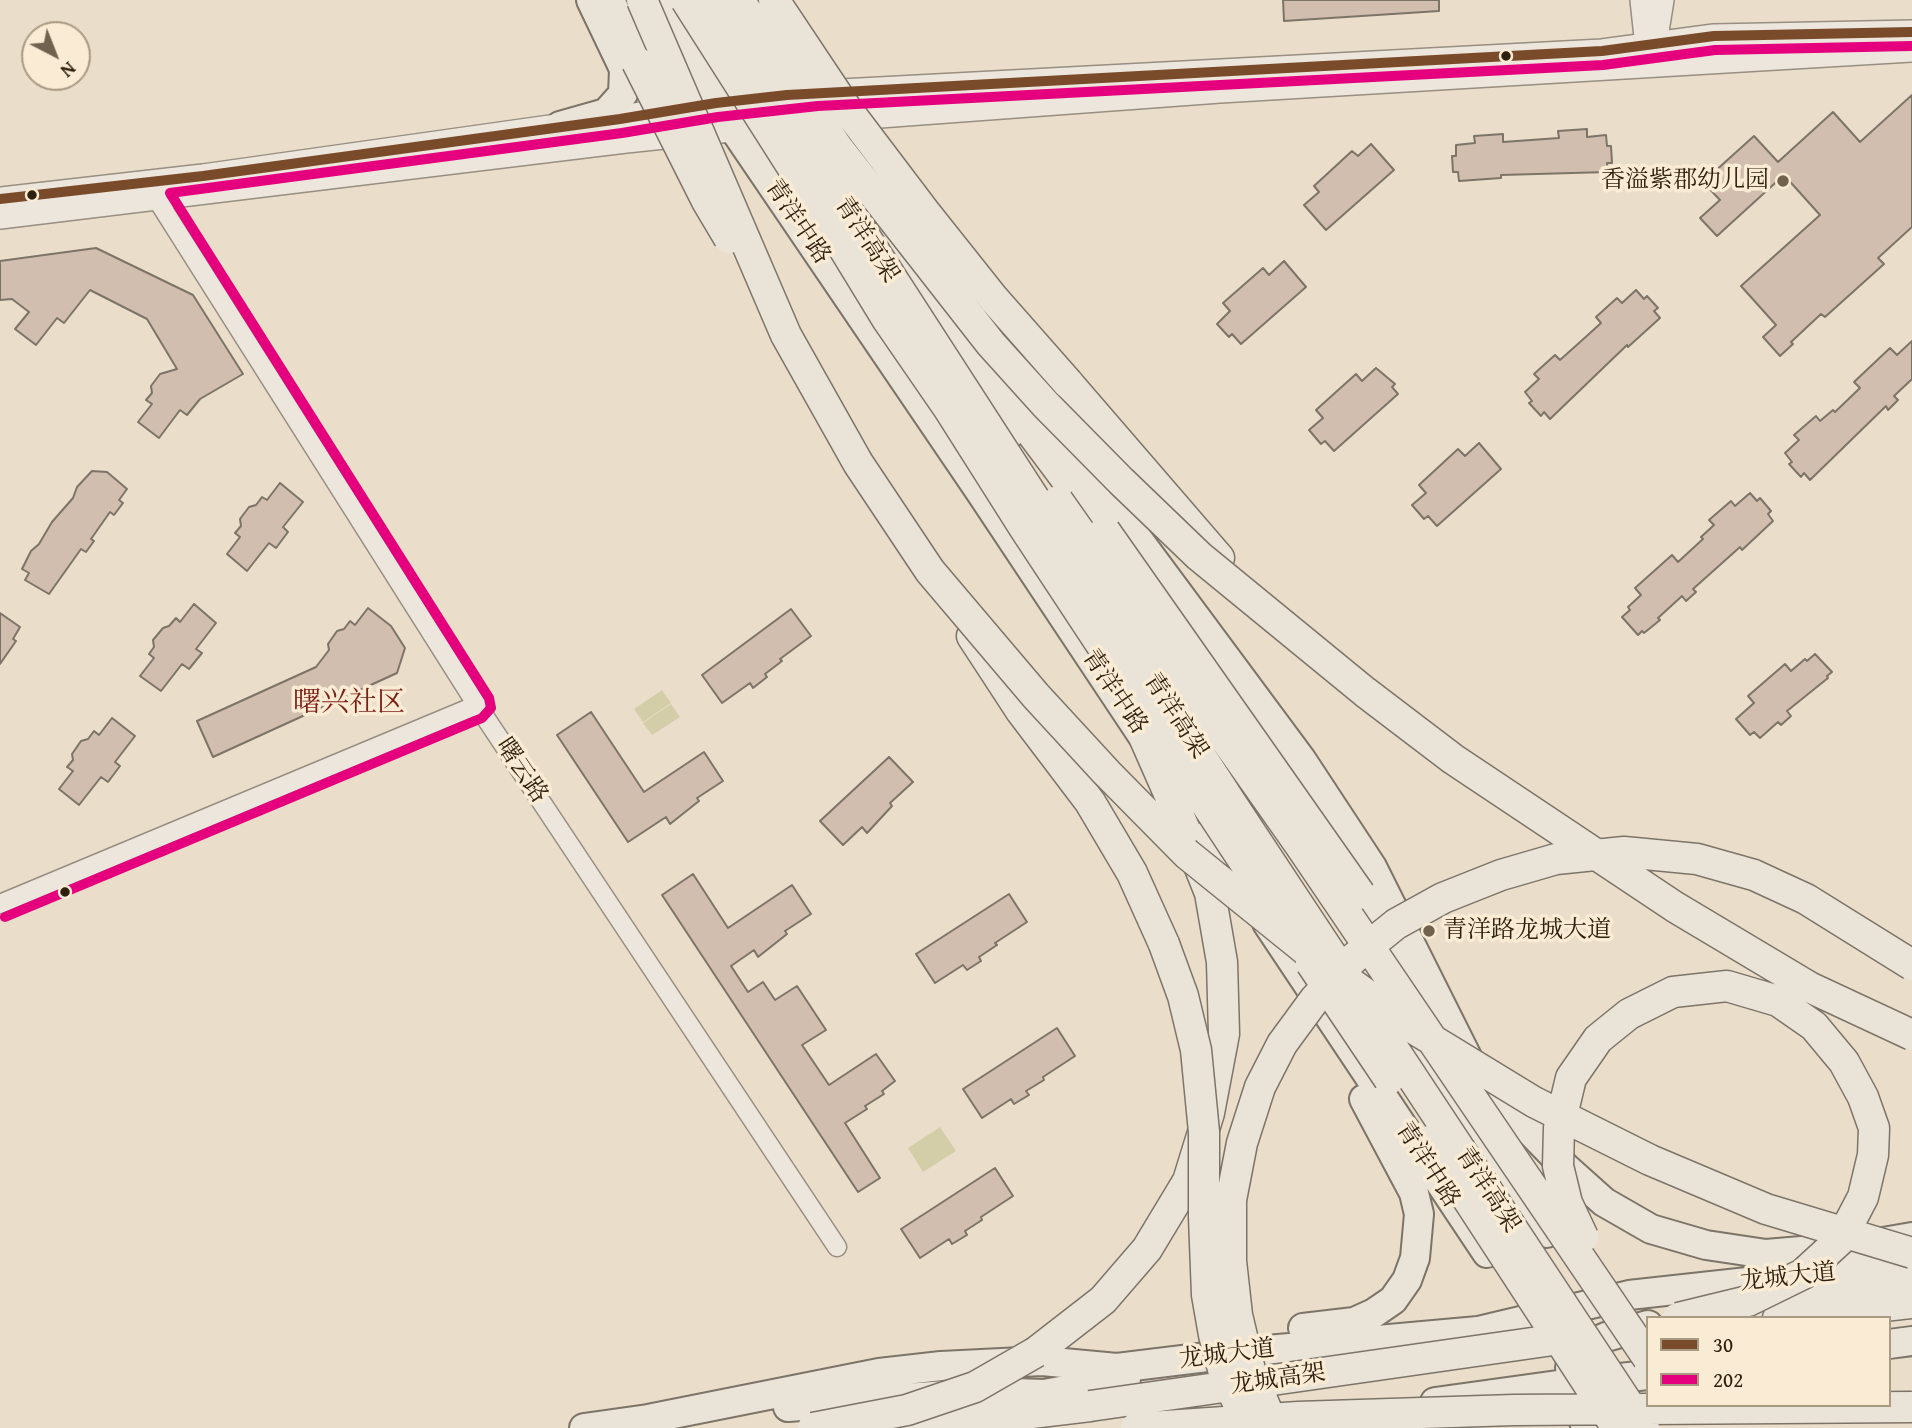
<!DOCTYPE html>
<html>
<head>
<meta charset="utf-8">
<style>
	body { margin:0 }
	#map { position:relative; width:1912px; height:1428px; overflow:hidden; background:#eaddca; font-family:"Gentium Book Plus",serif }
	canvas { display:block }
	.legend { position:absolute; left:1646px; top:1316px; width:245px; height:91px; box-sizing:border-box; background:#faebd4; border:2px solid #a99a84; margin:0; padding:9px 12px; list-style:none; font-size:21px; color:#2f200d }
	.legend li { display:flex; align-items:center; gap:14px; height:35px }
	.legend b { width:35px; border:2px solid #a99a84 }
	.north { position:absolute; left:21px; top:21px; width:70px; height:70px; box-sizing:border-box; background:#faebd4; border:2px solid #a99a84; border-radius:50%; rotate:138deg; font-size:19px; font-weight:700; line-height:28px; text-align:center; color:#2f200d }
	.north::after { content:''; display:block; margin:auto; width:24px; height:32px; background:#70624f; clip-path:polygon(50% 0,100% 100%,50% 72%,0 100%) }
</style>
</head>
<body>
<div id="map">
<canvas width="1912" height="1428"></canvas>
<ul class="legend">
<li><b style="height:9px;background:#7a4b2a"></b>30</li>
<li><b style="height:9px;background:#e5007d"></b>202</li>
</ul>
<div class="north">N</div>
</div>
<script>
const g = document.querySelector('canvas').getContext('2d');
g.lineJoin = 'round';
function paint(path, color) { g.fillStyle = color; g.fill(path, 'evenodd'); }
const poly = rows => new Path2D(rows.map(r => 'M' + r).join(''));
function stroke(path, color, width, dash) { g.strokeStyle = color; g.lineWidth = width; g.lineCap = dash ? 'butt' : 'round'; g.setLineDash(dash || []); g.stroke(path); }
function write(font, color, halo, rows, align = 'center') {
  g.font = font + ' "Gentium Book Plus","Noto Serif SC",serif'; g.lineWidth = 7; g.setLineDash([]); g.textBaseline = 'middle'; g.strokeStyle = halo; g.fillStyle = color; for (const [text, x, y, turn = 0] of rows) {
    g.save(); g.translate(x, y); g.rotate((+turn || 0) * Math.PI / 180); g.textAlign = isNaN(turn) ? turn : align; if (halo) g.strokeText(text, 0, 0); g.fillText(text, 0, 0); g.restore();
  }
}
paint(poly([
	[662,690,671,703,643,722,634,709],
	[671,704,680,717,652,735,643,723],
	[940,1127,956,1151,923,1172,908,1148]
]), '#d4cea8');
const building = poly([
	[1283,0,1439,0,1439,11,1284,21,1283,0],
	[1912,95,1912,227,1878,258,1884,264,1825,317,1821,314,1791,342,1793,344,1780,356,1763,337,1776,325,1741,286,1820,215,1784,175,1717,236,1700,218,1720,200,1703,182,1754,136,1778,162,1833,112,1860,142,1912,95],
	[1587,129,1587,137,1606,135,1607,146,1611,146,1612,163,1607,163,1608,172,1501,175,1501,178,1459,181,1458,172,1453,172,1452,156,1456,156,1456,145,1475,143,1474,136,1503,134,1503,142,1559,138,1558,131,1587,129],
	[1371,144,1394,170,1326,230,1304,205,1319,192,1314,186,1352,151,1358,156,1371,144],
	[96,248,193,295,243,374,200,399,187,415,180,410,159,438,138,422,152,404,146,400,152,393,151,386,160,374,177,369,147,319,90,290,64,323,57,318,36,345,15,329,29,312,12,299,0,300,0,261,96,248],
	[1284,261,1306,287,1241,344,1232,334,1229,337,1217,324,1230,311,1223,303,1263,268,1269,275,1284,261],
	[1636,290,1644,299,1647,296,1658,308,1654,311,1660,318,1628,347,1627,345,1550,419,1544,412,1541,416,1529,403,1532,401,1525,392,1539,379,1534,374,1555,355,1560,360,1589,334,1601,323,1596,317,1617,298,1622,303,1636,290],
	[1912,341,1912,379,1894,396,1898,400,1888,410,1886,406,1810,480,1804,473,1801,477,1789,464,1792,462,1785,453,1799,440,1794,435,1816,416,1820,421,1833,410,1835,412,1860,388,1854,382,1890,348,1897,355,1912,341],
	[1376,368,1395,384,1392,387,1398,394,1334,451,1325,441,1321,444,1309,430,1323,418,1316,410,1356,374,1362,381,1376,368],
	[1479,443,1501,469,1437,526,1428,516,1424,519,1412,505,1426,493,1419,485,1458,449,1465,456,1479,443],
	[92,471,107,472,127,489,119,500,123,503,114,515,110,512,91,539,94,541,86,552,81,549,49,594,25,580,29,573,22,569,31,551,39,544,52,522,73,498,77,487,92,471],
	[280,483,303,502,283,527,288,532,276,548,269,543,247,571,227,554,240,537,235,533,241,526,240,519,249,507,256,505,262,497,267,500,280,483],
	[1750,493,1757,501,1760,498,1771,511,1768,514,1773,521,1742,550,1740,547,1693,589,1696,592,1686,601,1682,596,1658,618,1660,620,1644,633,1642,631,1638,635,1622,617,1630,610,1628,607,1641,595,1635,588,1672,555,1678,562,1703,539,1701,537,1714,525,1709,520,1731,501,1735,506,1750,493],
	[194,604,216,623,196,649,202,653,189,669,182,664,161,691,140,676,154,658,149,654,154,647,153,640,163,628,169,626,176,618,180,622,194,604],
	[368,608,391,626,405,648,397,673,213,757,197,721,316,667,329,650,328,644,337,631,344,629,350,621,355,625,368,608],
	[791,609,811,636,780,659,782,661,765,674,767,677,753,688,750,683,722,703,702,675,791,609],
	[0,613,20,627,13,639,16,641,0,664,0,613],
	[1815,654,1832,672,1827,676,1828,678,1787,711,1791,716,1781,725,1778,722,1760,738,1754,732,1750,735,1736,719,1754,703,1748,696,1785,664,1791,671,1805,659,1807,661,1815,654],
	[591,712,644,792,704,752,723,781,697,798,699,801,670,824,666,817,628,842,557,735,591,712],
	[112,718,135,736,115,762,120,766,108,782,101,777,79,805,59,789,73,771,67,767,73,760,72,754,81,741,88,739,94,731,99,735,112,718],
	[889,757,913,782,890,803,892,806,867,833,862,827,843,845,820,821,889,757],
	[693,874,728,928,792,885,811,914,785,931,787,934,758,957,754,950,731,966,748,992,763,982,775,1000,797,986,826,1030,802,1045,829,1085,876,1054,895,1081,882,1091,884,1094,865,1106,867,1109,845,1123,880,1178,858,1192,662,895,693,874],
	[1009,894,1027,922,995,943,997,945,979,957,981,961,967,970,963,965,935,983,916,954,1009,894],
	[1057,1028,1075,1056,1043,1077,1044,1080,1026,1091,1029,1095,1014,1104,1011,1099,982,1118,963,1089,1057,1028],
	[995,1168,1013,1196,981,1217,982,1220,965,1231,967,1235,952,1244,949,1239,920,1258,901,1229,995,1168]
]);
paint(building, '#d2beaf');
stroke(building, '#7d7468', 2);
const minor = poly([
	[151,190,473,699,837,1247],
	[0,904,477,705]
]);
const tertiary = poly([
	[1642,0,1647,46],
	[1653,56,1662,0],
	[822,92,1602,51,1714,36,1912,32],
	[839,119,1220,91,1912,50],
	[0,199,203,176,677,109],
	[0,217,626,141,750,128]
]);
const primary = poly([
	[659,0,716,103,981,493,1225,860],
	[560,126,606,113,623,94,624,69,591,0],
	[856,192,942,313,1008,436],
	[1057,430,1301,759,1372,867,1474,1071],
	[1267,923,1487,1253],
	[1389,1013,1493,1161,1547,1233],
	[1490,1075,1529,1130,1566,1168,1604,1202,1651,1229,1706,1245,1766,1254,1860,1246,1912,1237],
	[1787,1303,1898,1287,1912,1282],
	[1303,1328,1354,1322,1374,1313,1393,1300,1407,1280,1415,1258,1419,1214,1414,1193,1364,1099],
	[1889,1344,1912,1341],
	[1435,1402,1572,1383,1648,1375],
	[788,1407,986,1392,1044,1394,1126,1379],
	[584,1428,648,1419,879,1373,941,1366,1042,1361,1117,1368,1256,1351,1478,1331,1629,1295,1912,1264],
	[1586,1428,1572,1383,1570,1367,1583,1347,1606,1337,1648,1325]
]);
const trunk = poly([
	[609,0,637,62],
	[942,313,1105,531],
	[1068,383,1219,558],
	[972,636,1021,711,1090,802,1132,873,1164,944],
	[1360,894,1417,998],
	[1778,1318,1912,1303],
	[1036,1352,1103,1300,1147,1249,1188,1181,1209,1113,1224,1034,1222,962,1210,893,1194,853],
	[908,1428,1090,1406]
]);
stroke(minor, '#988e81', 21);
stroke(tertiary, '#988e81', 26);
stroke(primary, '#7d7468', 32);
stroke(trunk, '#7d7468', 33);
stroke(minor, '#ede6dd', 18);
stroke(tertiary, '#ede6dd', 23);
stroke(primary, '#eae3d8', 28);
stroke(trunk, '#eae3d8', 30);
const trunkBridge = poly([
	[642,0,786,335,858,463,930,571,1036,696,1107,773,1187,854,1317,959,1416,1030,1534,1102,1650,1160,1766,1209,1912,1253],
	[686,0,840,242,887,319,949,409,1025,529,1282,919],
	[712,0,1231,803,1644,1428],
	[739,0,837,147,991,344,1046,405,1121,481,1199,556,1365,692,1453,759,1675,907,1809,987,1912,1035],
	[774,0,846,108,924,211,994,299,1068,383],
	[637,62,707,201,729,238],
	[1058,501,1300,845,1648,1358],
	[1105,531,1360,894],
	[1145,739,1185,830],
	[1164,944,1183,996,1196,1050,1204,1132,1204,1217,1207,1295,1214,1335,1224,1373,1238,1403],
	[1311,963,1389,1079],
	[1430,1141,1617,1428],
	[1583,1237,1567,1203,1558,1166,1559,1128,1571,1078,1598,1039,1629,1014,1673,992,1727,986,1778,1001,1814,1026,1844,1062,1863,1097,1874,1128,1873,1155,1863,1197,1841,1239,1803,1274,1748,1301,1678,1318],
	[1090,1406,1574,1337],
	[813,1428,907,1410,975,1387,1036,1352],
	[1136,1428,1298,1417,1514,1410,1912,1407],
	[1274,1428,1250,1370,1237,1315,1231,1261,1231,1200,1242,1143,1260,1087,1282,1044,1315,999,1354,958,1396,924,1443,898,1501,875,1556,859,1624,852,1697,859,1754,875,1806,899,1912,965]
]);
stroke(trunkBridge, '#7d7468', 33, []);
stroke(trunkBridge, '#eae3d8', 30);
stroke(poly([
	[0,199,203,176,620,119,716,103,787,95,1602,51,1714,36,1912,32]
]), '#7a4b2a', 10);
stroke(poly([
	[5,917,482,718,491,708,489,698,170,193,622,133,718,117,818,106,1603,65,1715,50,1912,46]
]), '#e5007d', 10);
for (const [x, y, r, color] of [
	[1506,56,6,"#2f200d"],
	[1783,181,7,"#70624f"],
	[32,195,6,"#2f200d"],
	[65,892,6,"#2f200d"],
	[1429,931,7,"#70624f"]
]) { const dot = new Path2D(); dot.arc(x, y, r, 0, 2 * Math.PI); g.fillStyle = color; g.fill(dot); stroke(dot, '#faebd4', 2.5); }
write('24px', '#2f200d', '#faebd4', [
	["香溢紫郡幼儿园",1769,181],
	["青洋路龙城大道",1443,931,"left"]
], 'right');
write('24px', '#2f200d', '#faebd4', [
	["青洋中路",797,222,56],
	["青洋高架",866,240,57],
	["青洋中路",1114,692,56],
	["青洋高架",1175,716,57],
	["曙云路",521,771,56],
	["青洋中路",1427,1165,57],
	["青洋高架",1487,1190,57],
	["龙城大道",1788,1278,-6],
	["龙城大道",1227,1355,-7],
	["龙城高架",1278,1380,-8]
]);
write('28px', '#7a1f14', '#faebd4', [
	["曙兴社区",349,704]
]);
</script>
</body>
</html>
